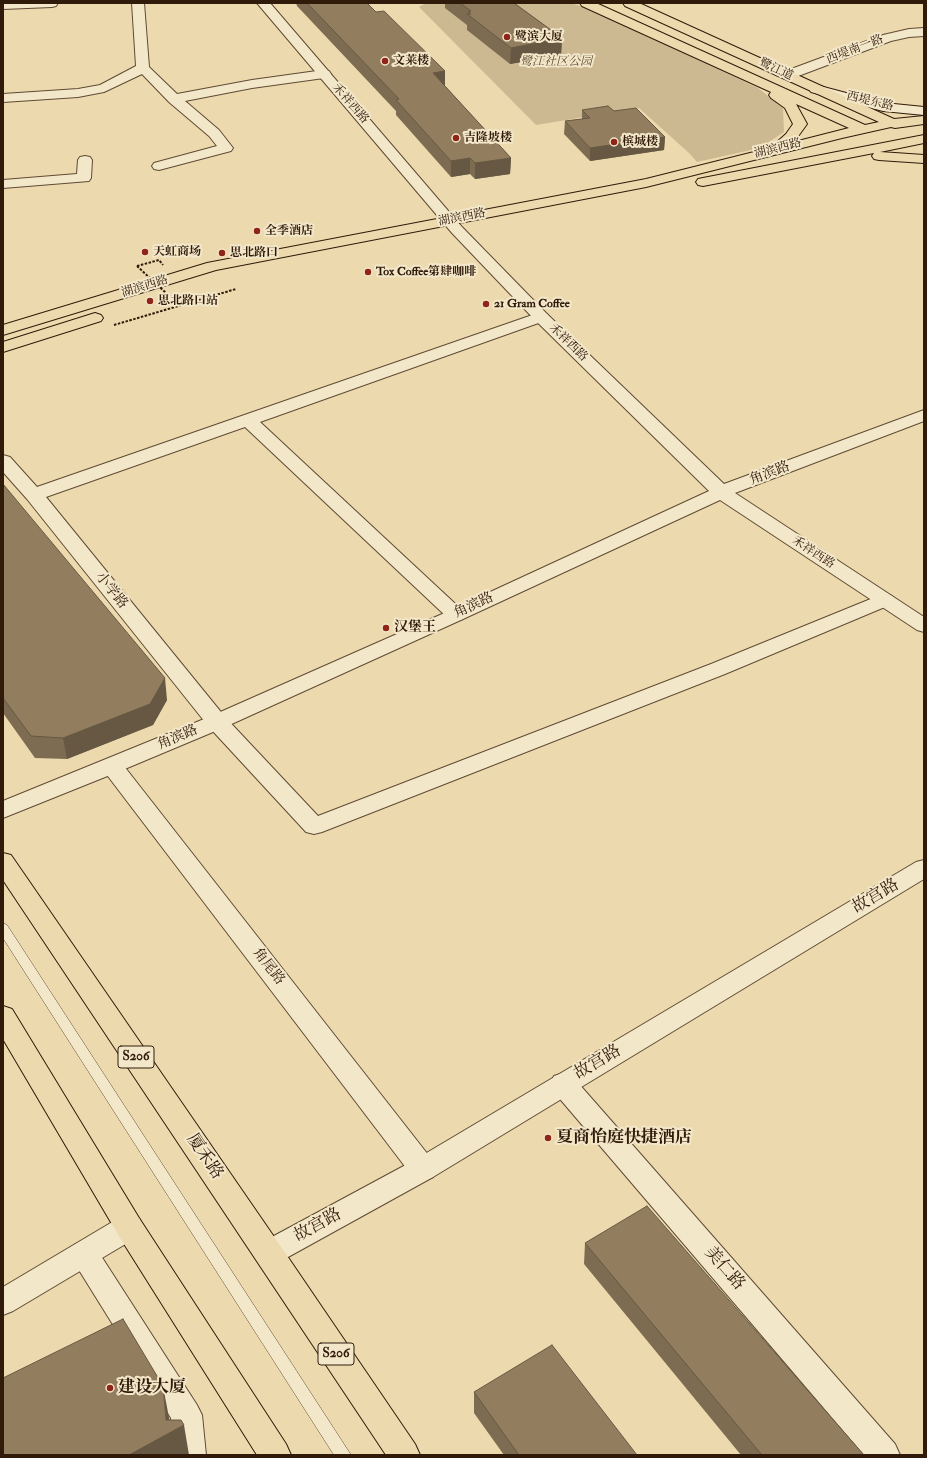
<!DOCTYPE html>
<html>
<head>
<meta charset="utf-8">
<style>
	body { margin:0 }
	#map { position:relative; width:927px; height:1458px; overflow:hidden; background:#ecdaae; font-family:"IM FELL Double Pica",serif }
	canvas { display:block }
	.frame { position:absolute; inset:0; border:4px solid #301a0a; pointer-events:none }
</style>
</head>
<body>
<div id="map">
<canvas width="927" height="1458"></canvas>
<div class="frame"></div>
</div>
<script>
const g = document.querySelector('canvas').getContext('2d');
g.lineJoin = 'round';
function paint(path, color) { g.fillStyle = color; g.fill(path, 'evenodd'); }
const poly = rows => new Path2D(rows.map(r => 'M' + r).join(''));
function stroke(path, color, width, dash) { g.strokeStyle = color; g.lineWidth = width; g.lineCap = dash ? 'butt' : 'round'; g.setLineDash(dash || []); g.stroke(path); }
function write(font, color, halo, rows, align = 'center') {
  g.font = font + ' "IM FELL Double Pica","Noto Serif SC",serif'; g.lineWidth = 4; g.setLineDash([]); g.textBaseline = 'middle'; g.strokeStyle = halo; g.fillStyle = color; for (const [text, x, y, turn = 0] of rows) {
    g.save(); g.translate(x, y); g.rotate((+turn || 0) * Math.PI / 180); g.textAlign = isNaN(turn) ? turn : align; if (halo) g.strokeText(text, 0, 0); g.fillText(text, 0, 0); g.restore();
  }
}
paint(poly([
	[426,3,571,3,596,11,758,88,783,108,784,132,760,148,697,162,689,153,639,108,536,125,419,7]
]), '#ccb992');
const service = poly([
	[3,923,7,925,351,1455,334,1455,3,938,3,923]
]);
const minor = poly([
	[3,3,58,3,56,6,52,7,3,9,3,3],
	[132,3,144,3,149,67,177,94,252,80,324,70,329,71,331,74,329,77,324,78,252,88,185,101,219,130,233,148,231,151,159,170,154,169,152,166,154,163,217,146,209,136,169,102,142,74,104,92,78,97,3,102,3,94,78,89,100,85,136,66,132,3],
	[924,28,924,36,909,37,891,41,793,78,788,79,783,78,781,75,783,72,883,35,909,29,924,28],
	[85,156,90,157,92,160,91,178,89,181,3,188,3,180,77,174,78,160,80,157,85,156],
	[541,312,547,314,549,317,547,320,260,422,463,611,466,615,463,619,456,621,449,619,245,427,46,497,225,717,318,816,711,664,878,596,885,594,892,596,895,600,892,604,725,674,322,832,314,834,306,832,209,727,27,499,3,472,3,455,10,457,37,487,541,312],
	[112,758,120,761,433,1161,437,1169,433,1177,423,1181,413,1177,104,771,101,766,104,761,112,758],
	[563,1073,572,1076,895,1444,900,1455,864,1455,554,1092,550,1084,554,1076,563,1073],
	[84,1241,94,1245,197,1405,202,1415,206,1455,174,1455,171,1418,69,1254,74,1245,84,1241]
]);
const tertiary = poly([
	[257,3,270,3,462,227,547,314,724,484,924,410,924,421,735,493,924,617,924,632,917,630,720,500,463,619,225,727,120,771,3,818,3,801,209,717,449,611,709,491,535,320,452,233,257,3],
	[924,860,924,879,433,1177,279,1262,269,1266,259,1262,254,1253,259,1244,413,1161,916,862,924,860],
	[129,1215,139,1218,143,1227,139,1236,13,1311,3,1315,3,1287,119,1218,129,1215]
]);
const secondary = poly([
	[816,85,884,103,924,107,924,115,883,111,811,92,809,89,811,86,816,85]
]);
const primary = poly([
	[580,3,596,3,865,125,879,122,625,6,623,3,639,3,894,119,924,116,924,124,895,128,891,127,842,138,646,187,216,270,3,335,3,325,207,263,646,179,770,148,786,134,793,124,785,108,771,98,769,95,771,92,582,6,580,3],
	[796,104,849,128,794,142,807,124,796,104],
	[924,135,924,143,880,152,924,155,924,163,879,160,874,159,872,156,874,153,703,186,698,185,696,182,698,179,703,178,924,135],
	[95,313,101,315,103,318,101,321,3,352,3,342,95,313],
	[3,853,11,855,279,1244,415,1444,420,1455,386,1455,3,880,3,853],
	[3,1006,12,1009,139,1218,286,1444,291,1455,257,1455,119,1236,3,1039,3,1006]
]);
stroke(service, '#5f4a33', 1);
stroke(minor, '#5f4a33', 2);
stroke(tertiary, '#5f4a33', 2);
stroke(secondary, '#301a0a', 2);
stroke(primary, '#301a0a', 2);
stroke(poly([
	[137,266,159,260,163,265],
	[114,325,236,289]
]), '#301a0a', 2, [2.5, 1.5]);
paint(service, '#f3e7ca');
paint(minor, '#f3e7ca');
paint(tertiary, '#f3e7ca');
paint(secondary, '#f3e7ca');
paint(primary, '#ecdaae');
stroke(poly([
	[137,266,179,305]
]), '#301a0a', 2, [2.5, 1.5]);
paint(poly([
	[296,3,367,3,376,12,445,71,445,86,511,158,510,174,475,179,470,174,451,177,396,115,396,111,297,6],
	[445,3,514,3,562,38,561,55,510,64,467,30,467,25,445,8],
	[582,110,614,111,665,137,664,150,590,161,564,134,565,121,582,119],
	[3,484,167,700,153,725,67,759,35,758,3,713],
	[585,1243,864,1455,741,1455,584,1264],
	[474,1392,637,1455,504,1455,474,1413]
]), '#7e6c52');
paint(poly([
	[562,38,561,55,510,64,511,48],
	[445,71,445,86,433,73],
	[665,137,664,150,590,161,590,148],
	[470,158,470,174,451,177,451,161],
	[511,158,510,174,475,179,475,163],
	[165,678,167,700,153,725,67,759,63,738],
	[163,1386,170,1423,184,1425,189,1455,129,1455,166,1420]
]), '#665842');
const building = poly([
	[307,3,367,3,376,12,384,11,445,71,433,73,511,158,475,163,470,158,451,161,396,100,399,99,307,3],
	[460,3,514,3,562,38,511,48,467,14,471,14,468,12,471,11,460,3],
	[608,106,614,111,636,108,665,137,590,148,565,121,590,118,582,110,608,106],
	[3,484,165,678,150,704,63,738,31,736,3,698,3,484],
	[647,1206,864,1455,762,1455,585,1243,647,1206],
	[123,1319,163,1386,166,1420,181,1420,184,1425,129,1455,3,1455,3,1378,123,1319],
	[552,1345,637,1455,519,1455,474,1392,552,1345]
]);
paint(building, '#927e5f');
stroke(building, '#665842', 1);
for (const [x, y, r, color] of [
	[507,37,4,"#8f2418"],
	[385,61,4,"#8f2418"],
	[456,138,4,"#8f2418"],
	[614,142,4,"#8f2418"],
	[257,231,4,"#8f2418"],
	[145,252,4,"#8f2418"],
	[222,253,4,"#8f2418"],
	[368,272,4,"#8f2418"],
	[150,301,4,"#8f2418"],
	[486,304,4,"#8f2418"],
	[386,628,4,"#8f2418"],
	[548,1138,4,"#8f2418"],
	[110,1388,4,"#8f2418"]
]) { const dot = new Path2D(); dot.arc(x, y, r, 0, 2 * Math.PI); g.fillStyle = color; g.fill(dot); stroke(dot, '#f3e7ca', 1.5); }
write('bold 12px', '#301a0a', '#f3e7ca', [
	["鹭滨大厦",515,37],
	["文莱楼",393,61],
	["吉隆坡楼",464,138],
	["槟城楼",622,142],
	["全季酒店",265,231],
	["天虹商场",153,252],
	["思北路口",230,253],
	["Tox Coffee第肆咖啡",376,272],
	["思北路口站",158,301],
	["21 Gram Coffee",494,304]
], 'left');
write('12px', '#301a0a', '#f3e7ca', [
	["西堤南一路",855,50,-21],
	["鹭江道",776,70,25],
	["西堤东路",870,102,13],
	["禾祥西路",350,104,49],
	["湖滨西路",778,149,-14],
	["湖滨西路",462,218,-11],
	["湖滨西路",145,287,-17],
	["禾祥西路",568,343,44],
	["禾祥西路",813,553,33]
]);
write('italic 12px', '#5f4a33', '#f3e7ca', [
	["鹭江社区公园",556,62]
]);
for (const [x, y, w] of [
	[136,1057,36],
	[336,1354,36]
]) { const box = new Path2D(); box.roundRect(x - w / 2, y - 11, w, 22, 3); g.fillStyle = '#f3e7ca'; g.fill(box); stroke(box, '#301a0a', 1); }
write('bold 13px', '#301a0a', null, [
	["S206",136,1057],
	["S206",336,1354]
]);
write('14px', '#301a0a', '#f3e7ca', [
	["角滨路",770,474,-21],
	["小学路",111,591,51],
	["角滨路",474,606,-25],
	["角滨路",178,738,-23],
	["角尾路",268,967,52]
]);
write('bold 14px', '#301a0a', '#f3e7ca', [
	["汉堡王",394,628]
], 'left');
write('17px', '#301a0a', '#f3e7ca', [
	["故宫路",876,897,-31],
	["故宫路",598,1063,-31],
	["厦禾路",204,1157,56],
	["故宫路",318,1226,-29],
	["美仁路",724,1269,49]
]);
write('bold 17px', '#301a0a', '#f3e7ca', [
	["夏商怡庭快捷酒店",556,1138],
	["建设大厦",118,1388]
], 'left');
</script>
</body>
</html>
